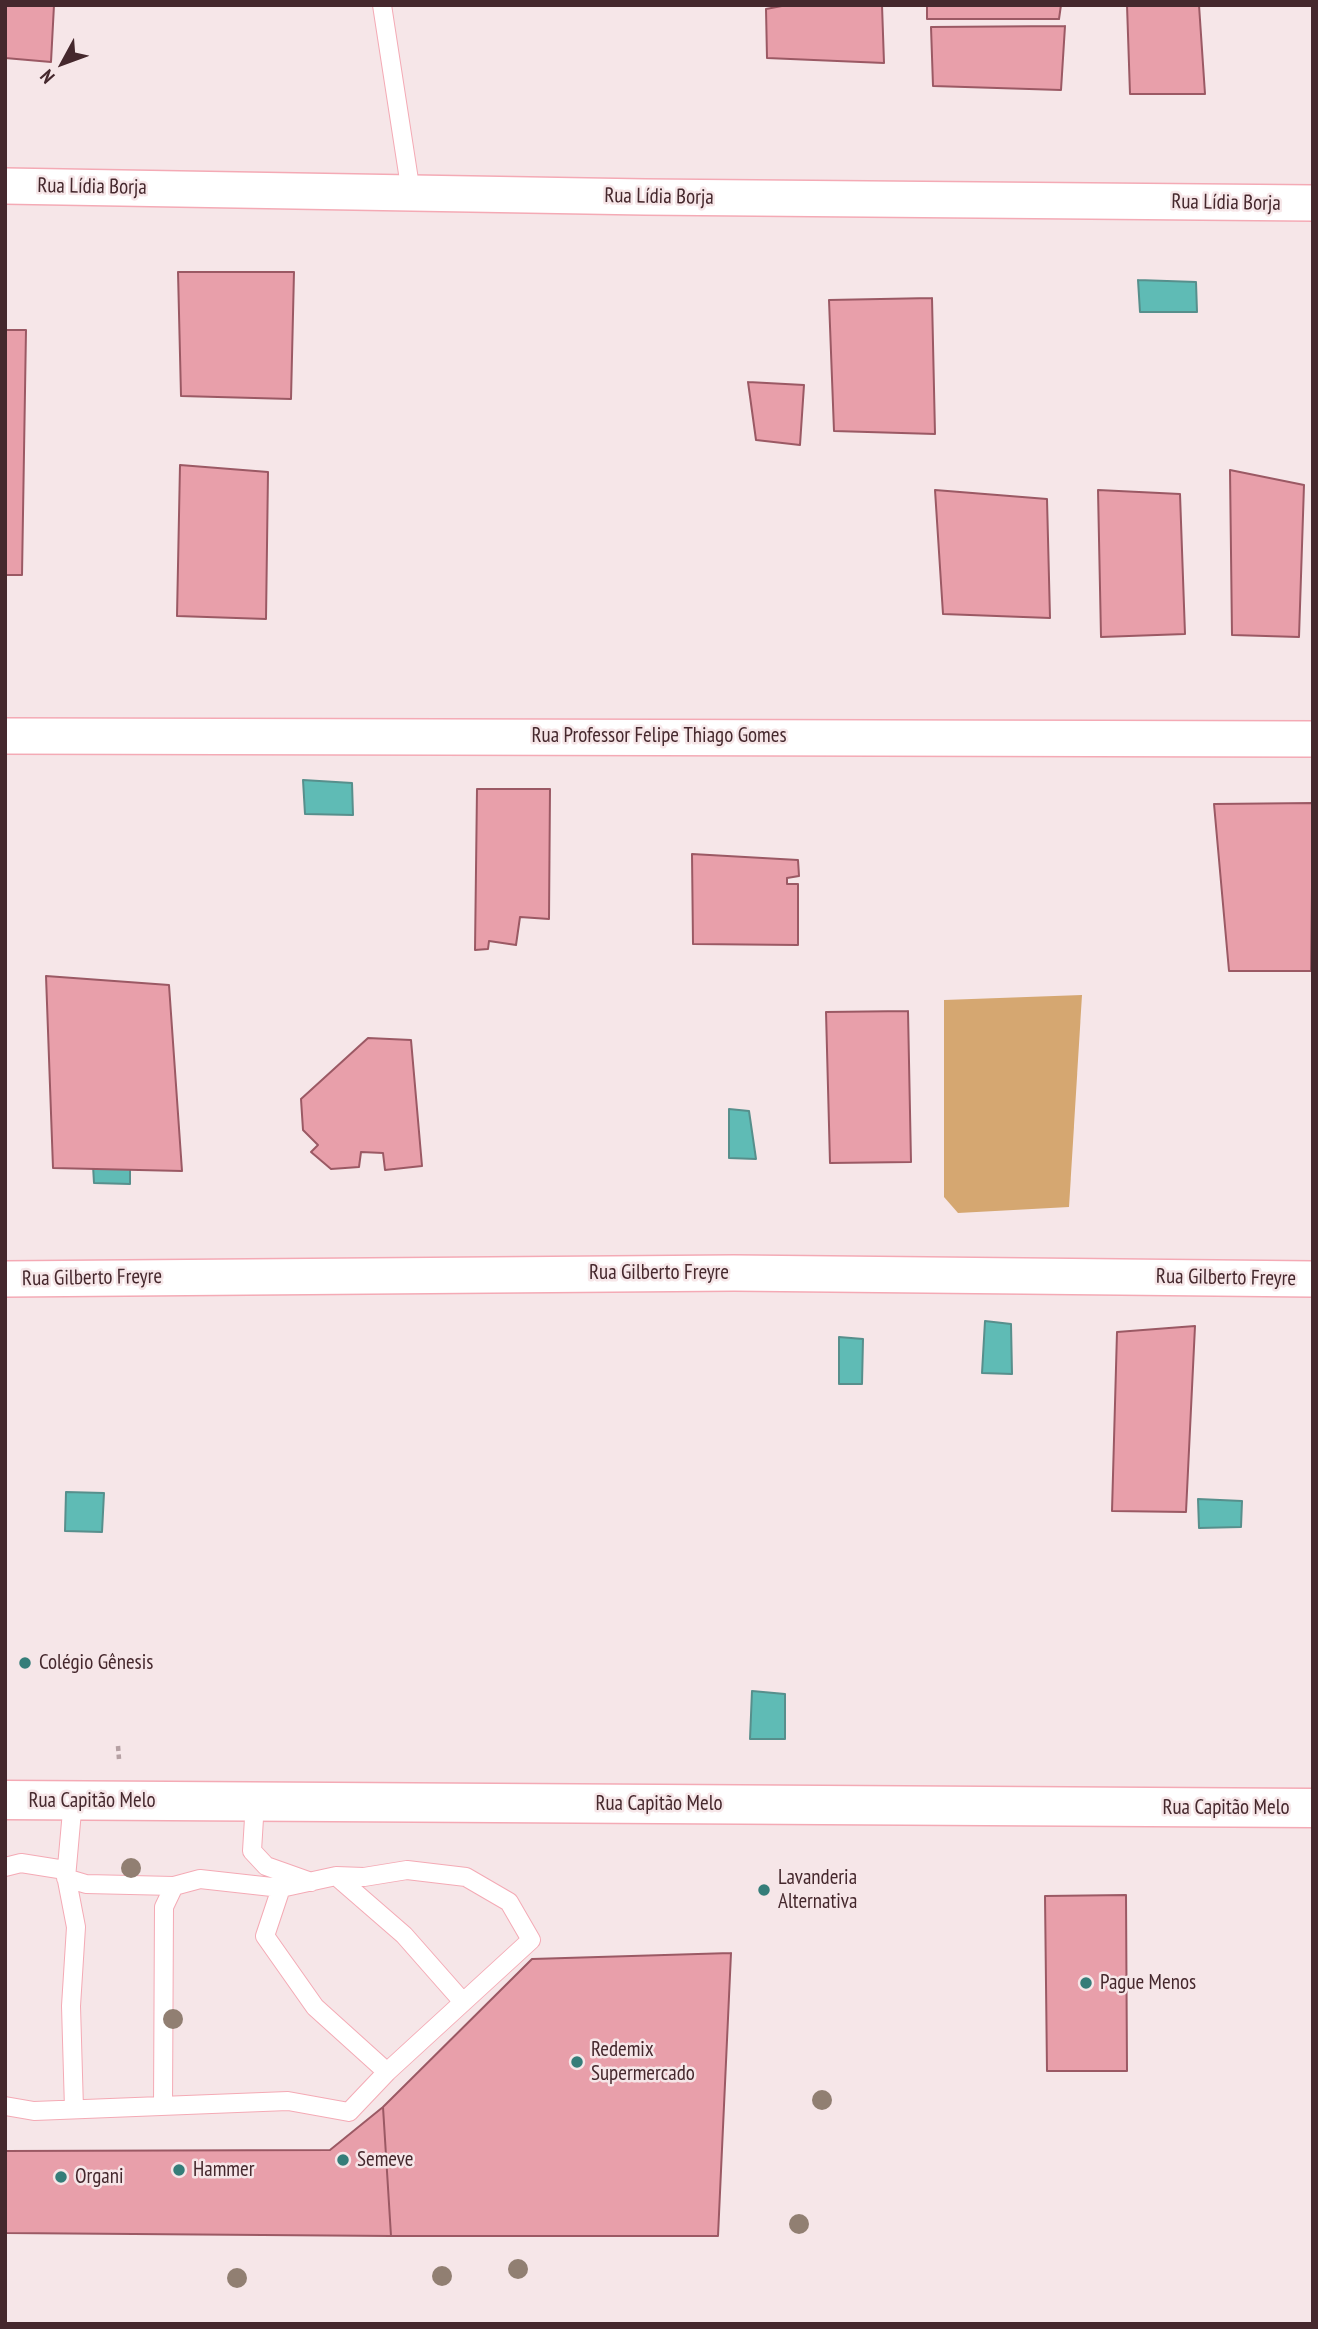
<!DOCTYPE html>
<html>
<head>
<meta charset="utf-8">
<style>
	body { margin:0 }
	#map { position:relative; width:1318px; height:2329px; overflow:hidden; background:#f6e6e8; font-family:"PT Sans Narrow",sans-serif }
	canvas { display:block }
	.frame { position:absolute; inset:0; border:7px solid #45282d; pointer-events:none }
	.north { position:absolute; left:28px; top:28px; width:70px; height:70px; -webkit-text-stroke:5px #f6e6e8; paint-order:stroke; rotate:229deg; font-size:19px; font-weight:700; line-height:28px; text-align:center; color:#45282d }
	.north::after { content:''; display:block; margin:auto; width:24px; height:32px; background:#45282d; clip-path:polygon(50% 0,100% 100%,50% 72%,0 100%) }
</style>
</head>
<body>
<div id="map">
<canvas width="1318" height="2329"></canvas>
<div class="frame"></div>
<div class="north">N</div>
</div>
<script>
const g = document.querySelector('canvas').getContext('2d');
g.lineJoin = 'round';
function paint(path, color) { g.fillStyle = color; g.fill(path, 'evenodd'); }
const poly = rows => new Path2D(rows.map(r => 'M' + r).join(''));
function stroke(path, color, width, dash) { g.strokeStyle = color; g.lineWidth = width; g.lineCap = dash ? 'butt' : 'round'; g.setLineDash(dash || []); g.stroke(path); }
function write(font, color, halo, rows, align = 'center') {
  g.font = font + ' "PT Sans Narrow",sans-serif'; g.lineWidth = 5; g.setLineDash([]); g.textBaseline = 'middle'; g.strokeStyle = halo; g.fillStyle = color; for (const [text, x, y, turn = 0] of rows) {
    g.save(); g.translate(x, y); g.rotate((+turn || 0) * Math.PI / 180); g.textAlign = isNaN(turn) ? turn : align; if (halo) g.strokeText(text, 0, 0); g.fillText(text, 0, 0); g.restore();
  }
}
paint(poly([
	[1082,995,1069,1207,958,1213,944,1197,944,1000]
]), '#d5a771');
const water = poly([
	[1138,280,1196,282,1197,312,1140,312,1138,280],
	[303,780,352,783,353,815,305,814,303,780],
	[729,1109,749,1111,756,1159,729,1158,729,1109],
	[92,1148,130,1149,130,1184,94,1183,92,1148],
	[985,1321,1011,1324,1012,1374,982,1373,985,1321],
	[839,1337,863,1339,862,1384,839,1384,839,1337],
	[66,1492,104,1493,102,1532,65,1531,66,1492],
	[1198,1499,1242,1501,1241,1527,1199,1528,1198,1499],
	[752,1691,785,1694,785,1739,750,1739,752,1691]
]);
paint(water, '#5fbbb5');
stroke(water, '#578f8c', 2);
const building = poly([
	[5,5,54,5,51,62,5,58,5,5],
	[787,5,882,5,884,63,767,58,766,9,787,5],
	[927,5,1061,5,1059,19,927,19,927,5],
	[1127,5,1199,5,1205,94,1130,94,1127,5],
	[1065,26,1061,90,933,86,931,27,1065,26],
	[178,272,294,272,291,399,181,396,178,272],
	[932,298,935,434,834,431,829,300,932,298],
	[5,330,26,330,22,575,5,575,5,330],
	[748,382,804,385,800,445,756,440,748,382],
	[180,465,268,472,266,619,177,616,180,465],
	[1230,470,1304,485,1299,637,1232,635,1230,470],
	[935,490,1047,499,1050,618,943,614,935,490],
	[1098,490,1180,494,1185,634,1101,637,1098,490],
	[477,789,550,789,549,919,520,917,516,945,489,941,488,949,475,950,477,789],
	[1313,803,1311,971,1229,971,1214,804,1313,803],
	[692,854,798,860,799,876,787,878,787,884,798,884,798,945,693,944,692,854],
	[46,976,169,985,182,1171,53,1168,46,976],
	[908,1011,911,1162,830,1163,826,1012,908,1011],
	[368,1038,411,1040,422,1166,385,1170,383,1153,361,1152,359,1167,331,1169,311,1152,318,1145,303,1130,301,1099,368,1038],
	[1195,1326,1186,1512,1112,1511,1117,1332,1195,1326],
	[1126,1895,1127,2071,1047,2071,1045,1896,1126,1895],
	[731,1953,718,2236,391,2236,383,2107,532,1959,731,1953],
	[383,2107,391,2236,5,2233,5,2151,330,2150,383,2107]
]);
paint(building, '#e89faa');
stroke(building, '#9b5964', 2);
const service = poly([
	[382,5,411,193],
	[73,1800,66,1878,86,1884,174,1886],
	[255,1802,252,1851,266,1866,311,1882],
	[5,1867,21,1863,65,1870,76,1927,71,2006,74,2109],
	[336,1876,364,1877,407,1870,466,1877,509,1902,531,1940,387,2072],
	[163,2105,164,1907,174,1886,200,1879,281,1888],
	[5,2106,34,2111,288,2101,349,2112,387,2072,315,2007,265,1936,281,1888,336,1876,404,1935,463,2002]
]);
const minor = poly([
	[5,186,645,197,1313,203],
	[5,736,1313,739],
	[5,1279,734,1273,1313,1279]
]);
const secondary = poly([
	[5,1800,1313,1808]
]);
stroke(service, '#f4aab5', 20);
stroke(minor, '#f4aab5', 38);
stroke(secondary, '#f4aab5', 41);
stroke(poly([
	[118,1746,119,1759]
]), '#b5a0a3', 4.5, [5, 3.5]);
stroke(service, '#fff', 18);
stroke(minor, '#fff', 35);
stroke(secondary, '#fff', 38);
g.fillStyle = '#917f72';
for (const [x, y] of [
	[131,1868],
	[173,2019],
	[822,2100],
	[799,2224],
	[518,2269],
	[442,2276],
	[237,2278]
]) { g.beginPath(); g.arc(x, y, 10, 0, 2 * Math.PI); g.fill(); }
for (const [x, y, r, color] of [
	[25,1663,7,"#357d79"],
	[764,1890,7,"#357d79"],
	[1086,1983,7,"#357d79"],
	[577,2062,7,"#357d79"],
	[343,2160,7,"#357d79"],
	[179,2170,7,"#357d79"],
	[61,2177,7,"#357d79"]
]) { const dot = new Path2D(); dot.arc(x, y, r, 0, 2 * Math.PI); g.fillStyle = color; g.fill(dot); stroke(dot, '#f6e6e8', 2.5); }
write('21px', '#45282d', '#f6e6e8', [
	["Rua Lídia Borja",92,187,1],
	["Rua Lídia Borja",659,197,1],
	["Rua Lídia Borja",1226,203,1],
	["Rua Professor Felipe Thiago Gomes",659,736],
	["Rua Gilberto Freyre",659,1273],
	["Rua Gilberto Freyre",92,1278,-1],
	["Rua Gilberto Freyre",1226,1278,1],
	["Rua Capitão Melo",92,1801],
	["Rua Capitão Melo",659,1804],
	["Rua Capitão Melo",1226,1808]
]);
write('21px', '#45282d', '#f6e6e8', [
	["Colégio Gênesis",39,1663],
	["Lavanderia",778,1878],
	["Alternativa",778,1902],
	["Pague Menos",1100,1983],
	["Redemix",591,2050],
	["Supermercado",591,2074],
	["Semeve",357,2160],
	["Hammer",193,2170],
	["Organi",75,2177]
], 'left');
</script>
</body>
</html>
